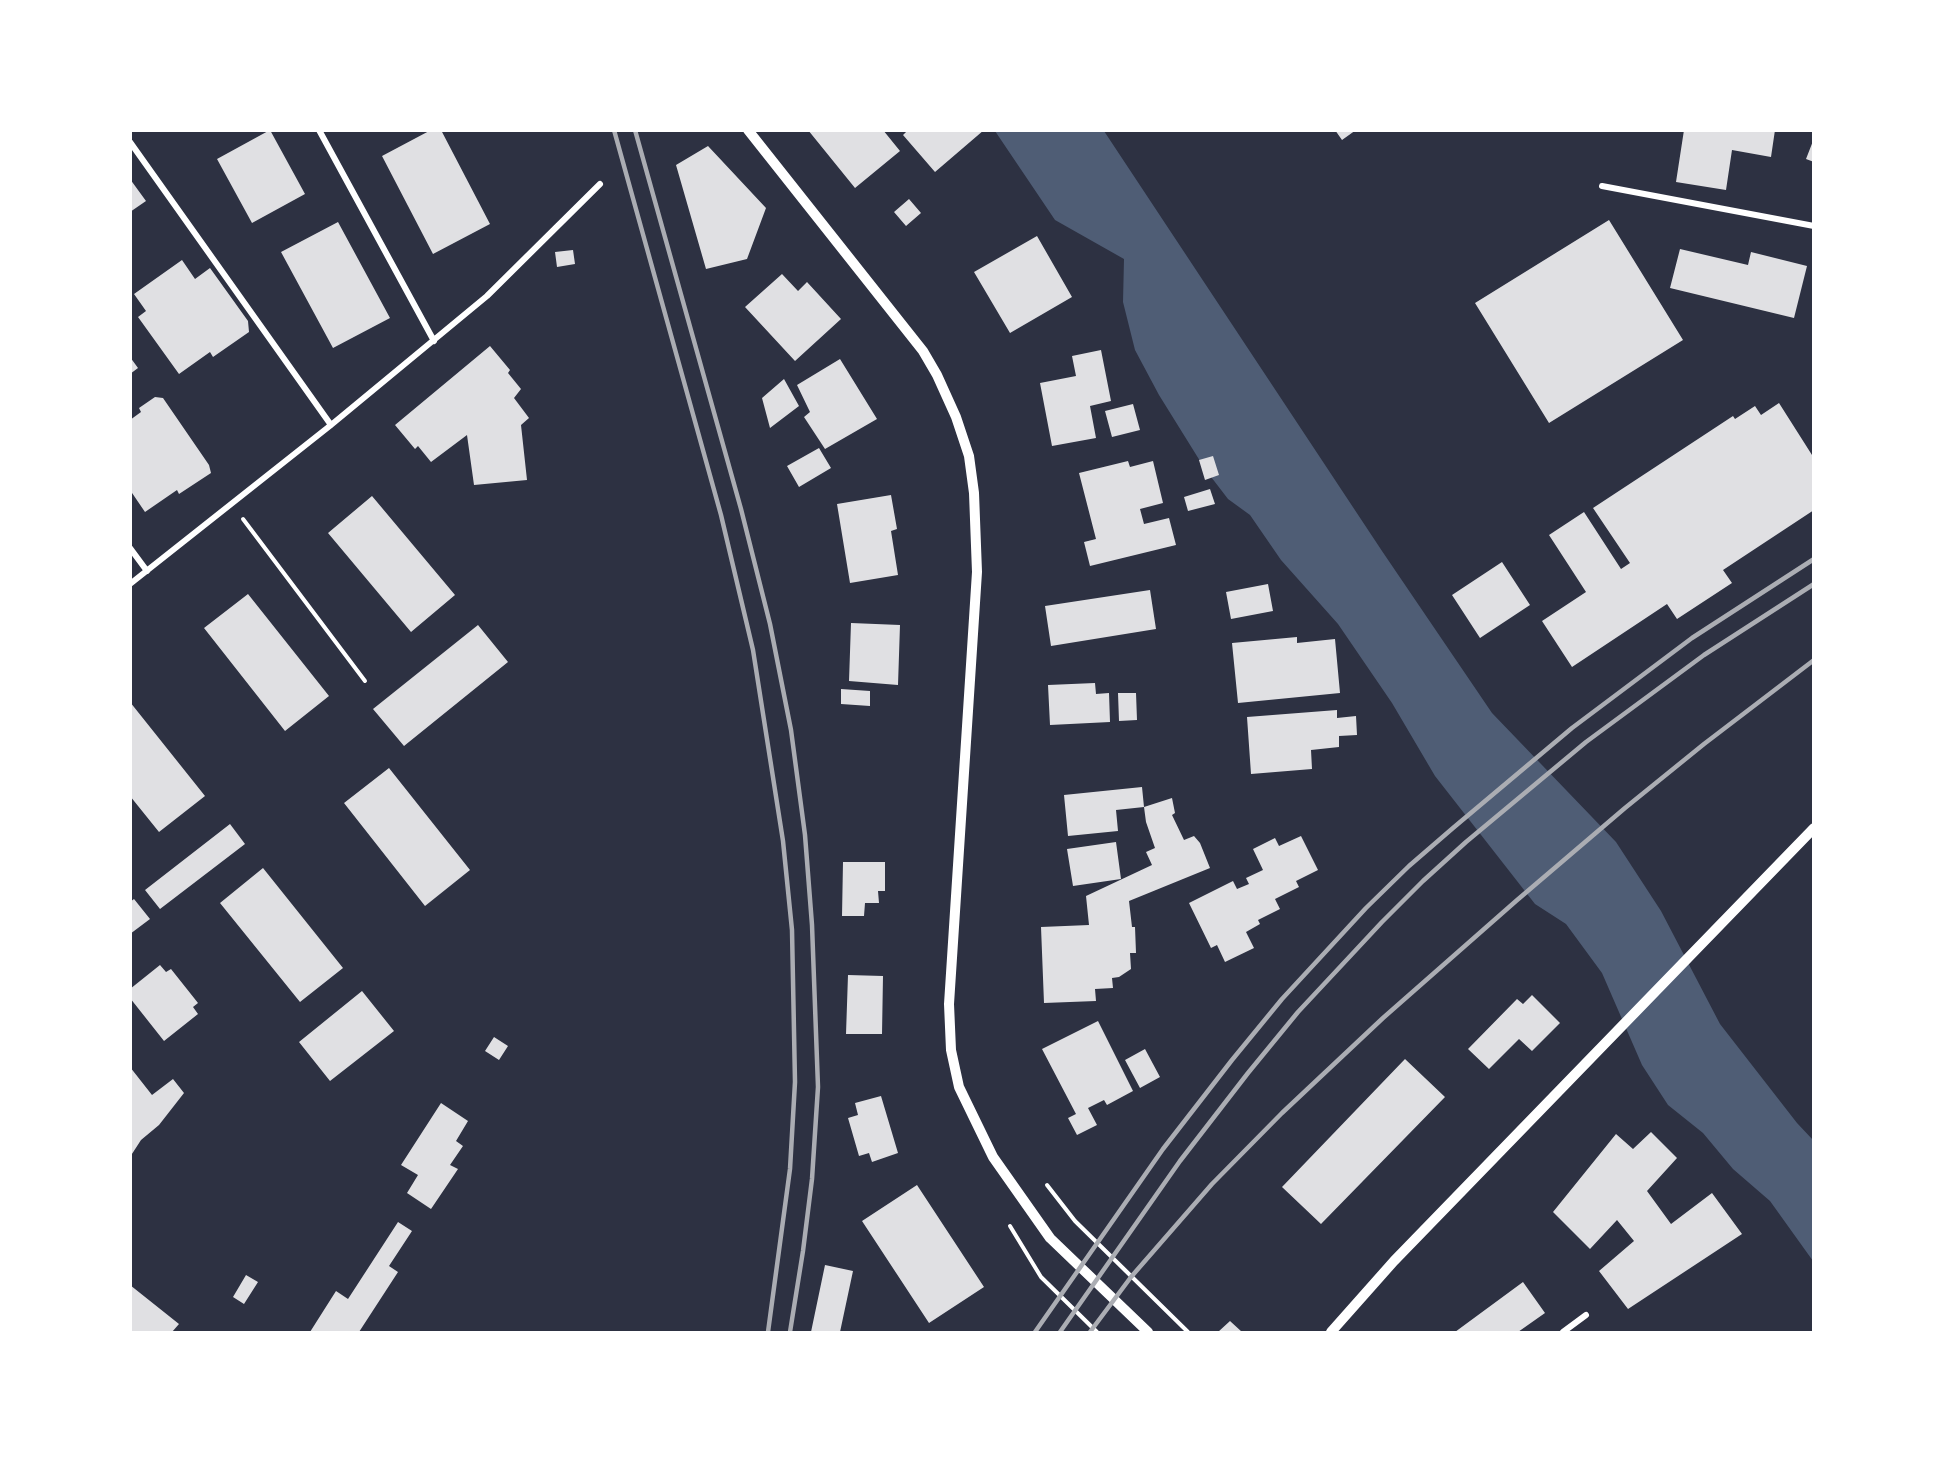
<!DOCTYPE html>
<html>
<head>
<meta charset="utf-8">
<style>
	body { margin:0 }
	#map { position:relative; width:1944px; height:1463px; overflow:hidden; background:#2d3142; font-family:Jost,sans-serif }
	canvas { display:block }
	.frame { position:absolute; inset:0; border:132px solid #fff; pointer-events:none }
</style>
</head>
<body>
<div id="map">
<canvas width="1944" height="1463"></canvas>
<div class="frame"></div>
</div>
<script>
const g = document.querySelector('canvas').getContext('2d');
g.lineJoin = 'round';
function paint(path, color) { g.fillStyle = color; g.fill(path, 'evenodd'); }
const poly = rows => new Path2D(rows.map(r => 'M' + r).join(''));
function stroke(path, color, width, dash) { g.strokeStyle = color; g.lineWidth = width; g.lineCap = dash ? 'butt' : 'round'; g.setLineDash(dash || []); g.stroke(path); }
paint(poly([
	[995,131,1104,131,1382,551,1492,713,1616,842,1661,911,1720,1024,1797,1123,1813,1140,1813,1261,1770,1201,1733,1169,1703,1133,1668,1105,1642,1065,1602,973,1566,924,1535,904,1435,776,1392,703,1338,624,1281,560,1250,515,1228,499,1205,469,1159,395,1135,350,1123,302,1124,259,1055,220]
]), '#4f5d75');
paint(poly([
	[270,130,305,194,252,223,217,159],
	[431,130,441,130,490,224,433,254,382,156],
	[808,130,883,130,900,151,855,188],
	[908,130,984,130,935,172,903,135],
	[1335,130,1356,130,1342,140],
	[1684,130,1775,130,1771,157,1732,150,1726,190,1676,182],
	[1813,141,1814,141,1814,162,1806,159],
	[708,146,766,208,747,259,706,269,676,165],
	[130,179,146,201,130,212],
	[909,199,921,213,906,226,894,212],
	[1609,220,1683,340,1549,423,1475,303],
	[338,222,390,318,333,348,281,252],
	[1037,236,1072,297,1010,333,974,272],
	[1680,249,1748,265,1751,252,1807,266,1794,318,1670,288],
	[573,250,575,264,557,267,555,252],
	[182,260,195,279,210,268,248,321,249,332,213,357,210,352,179,374,138,317,146,311,134,294],
	[782,274,798,291,807,282,841,319,795,361,745,307],
	[490,346,510,370,508,373,521,389,514,398,529,418,521,425,527,480,474,485,467,435,431,462,418,446,415,449,395,425],
	[1101,350,1111,401,1090,406,1096,438,1052,446,1040,383,1076,376,1072,356],
	[130,357,138,368,130,374],
	[840,359,877,419,825,449,804,417,810,412,797,385],
	[784,379,799,406,770,428,762,398],
	[155,397,163,398,209,465,211,473,179,494,177,490,145,512,130,490,130,420,141,412,139,408],
	[1779,403,1812,455,1814,454,1814,510,1723,570,1732,583,1677,619,1667,604,1572,667,1542,621,1586,592,1549,535,1584,512,1621,569,1630,563,1593,508,1733,416,1735,419,1755,406,1761,415],
	[1133,404,1140,430,1112,437,1105,411],
	[819,448,831,468,799,487,787,466],
	[1213,456,1219,475,1205,480,1199,460],
	[1128,461,1130,467,1153,461,1163,503,1140,509,1144,524,1169,518,1176,545,1090,566,1084,542,1096,539,1079,473],
	[1210,489,1215,504,1188,511,1184,497],
	[891,495,897,529,891,531,898,575,850,583,837,504],
	[372,496,455,595,411,632,328,533],
	[1502,562,1530,605,1480,638,1452,595],
	[1268,584,1273,611,1231,619,1226,592],
	[1150,590,1156,629,1051,646,1045,606],
	[248,594,329,696,285,731,204,628],
	[851,623,900,625,898,685,849,681],
	[478,625,508,662,404,746,373,709],
	[1297,637,1297,643,1335,639,1340,693,1238,703,1232,643],
	[1095,683,1096,694,1109,693,1110,722,1050,725,1048,685],
	[841,689,870,691,870,706,841,704],
	[1118,693,1136,693,1137,720,1119,721],
	[130,702,205,796,159,832,130,796],
	[1337,710,1337,718,1356,716,1357,735,1339,736,1339,747,1311,750,1312,769,1251,774,1247,717],
	[389,768,470,870,425,906,344,803],
	[1142,787,1144,807,1116,810,1118,831,1068,836,1064,795],
	[1172,798,1175,813,1172,815,1184,840,1194,836,1200,843,1210,868,1129,901,1132,927,1135,927,1136,953,1130,953,1131,969,1119,977,1112,978,1113,988,1095,989,1096,1001,1044,1003,1041,927,1089,925,1086,896,1152,865,1146,852,1155,848,1146,822,1144,807],
	[230,824,245,844,160,909,145,890],
	[1301,836,1318,870,1296,881,1299,887,1275,899,1280,909,1258,920,1260,924,1246,932,1254,948,1225,962,1217,945,1211,948,1189,903,1233,881,1237,889,1249,884,1246,878,1263,870,1253,849,1275,838,1279,846],
	[1116,842,1121,879,1073,886,1067,849],
	[843,862,885,862,885,891,878,891,879,903,865,903,864,916,842,916],
	[263,868,343,968,300,1002,220,903],
	[134,899,150,919,130,934,130,902],
	[160,965,166,972,171,969,198,1003,193,1007,198,1014,164,1041,130,998,130,989],
	[848,975,883,976,882,1034,846,1034],
	[362,991,394,1031,330,1081,299,1042],
	[1532,995,1560,1023,1532,1051,1519,1039,1489,1069,1468,1049,1517,999,1523,1004],
	[1098,1021,1133,1091,1107,1105,1104,1100,1088,1108,1097,1125,1077,1135,1068,1118,1076,1114,1042,1049],
	[494,1037,508,1046,499,1060,485,1051],
	[1145,1049,1160,1077,1140,1088,1125,1060],
	[1405,1059,1445,1097,1321,1224,1282,1187],
	[130,1067,152,1095,173,1079,184,1093,159,1125,141,1140,130,1157],
	[881,1096,898,1153,872,1162,869,1153,859,1156,848,1118,858,1115,855,1103],
	[441,1103,468,1121,456,1141,463,1146,450,1165,458,1169,431,1209,407,1193,418,1175,401,1165],
	[1651,1132,1677,1158,1647,1191,1671,1224,1712,1193,1742,1234,1628,1309,1599,1271,1634,1241,1617,1220,1590,1249,1553,1212,1616,1134,1633,1149],
	[917,1185,984,1287,929,1323,862,1221],
	[398,1222,412,1231,389,1266,398,1272,359,1332,310,1332,336,1291,348,1299],
	[825,1265,853,1271,840,1332,811,1332],
	[246,1275,258,1282,244,1304,233,1297],
	[1523,1282,1545,1313,1518,1332,1455,1332],
	[130,1285,179,1324,172,1332,130,1332],
	[1230,1321,1242,1332,1218,1332]
]), '#e0e0e3');
stroke(poly([
	[243,519,365,681],
	[1047,1185,1075,1221,1188,1332],
	[1010,1226,1041,1277,1097,1332]
]), '#fff', 4);
stroke(poly([
	[319,130,434,341],
	[130,142,331,425],
	[1602,186,1814,226],
	[130,548,147,571],
	[130,584,331,425,487,296,600,184],
	[1563,1332,1586,1315]
]), '#fff', 6);
stroke(poly([
	[748,130,923,351,937,375,956,417,969,456,974,493,977,572,949,1004,951,1050,959,1087,993,1157,1050,1238,1148,1332],
	[1331,1332,1394,1261,1814,828]
]), '#fff', 10);
stroke(poly([
	[614,130,721,515,753,650,783,841,792,930,795,1082,790,1169,768,1332],
	[635,130,741,509,770,624,791,730,805,835,812,925,818,1087,812,1179,803,1251,790,1332],
	[1035,1332,1163,1149,1232,1060,1282,999,1366,908,1409,866,1453,828,1572,728,1692,638,1814,559],
	[1060,1332,1180,1161,1248,1073,1298,1012,1382,922,1423,881,1466,842,1586,742,1704,655,1814,584],
	[1090,1332,1131,1277,1212,1184,1282,1113,1383,1018,1516,901,1625,808,1704,744,1814,660]
]), '#abadb3', 4.5);
</script>
</body>
</html>
